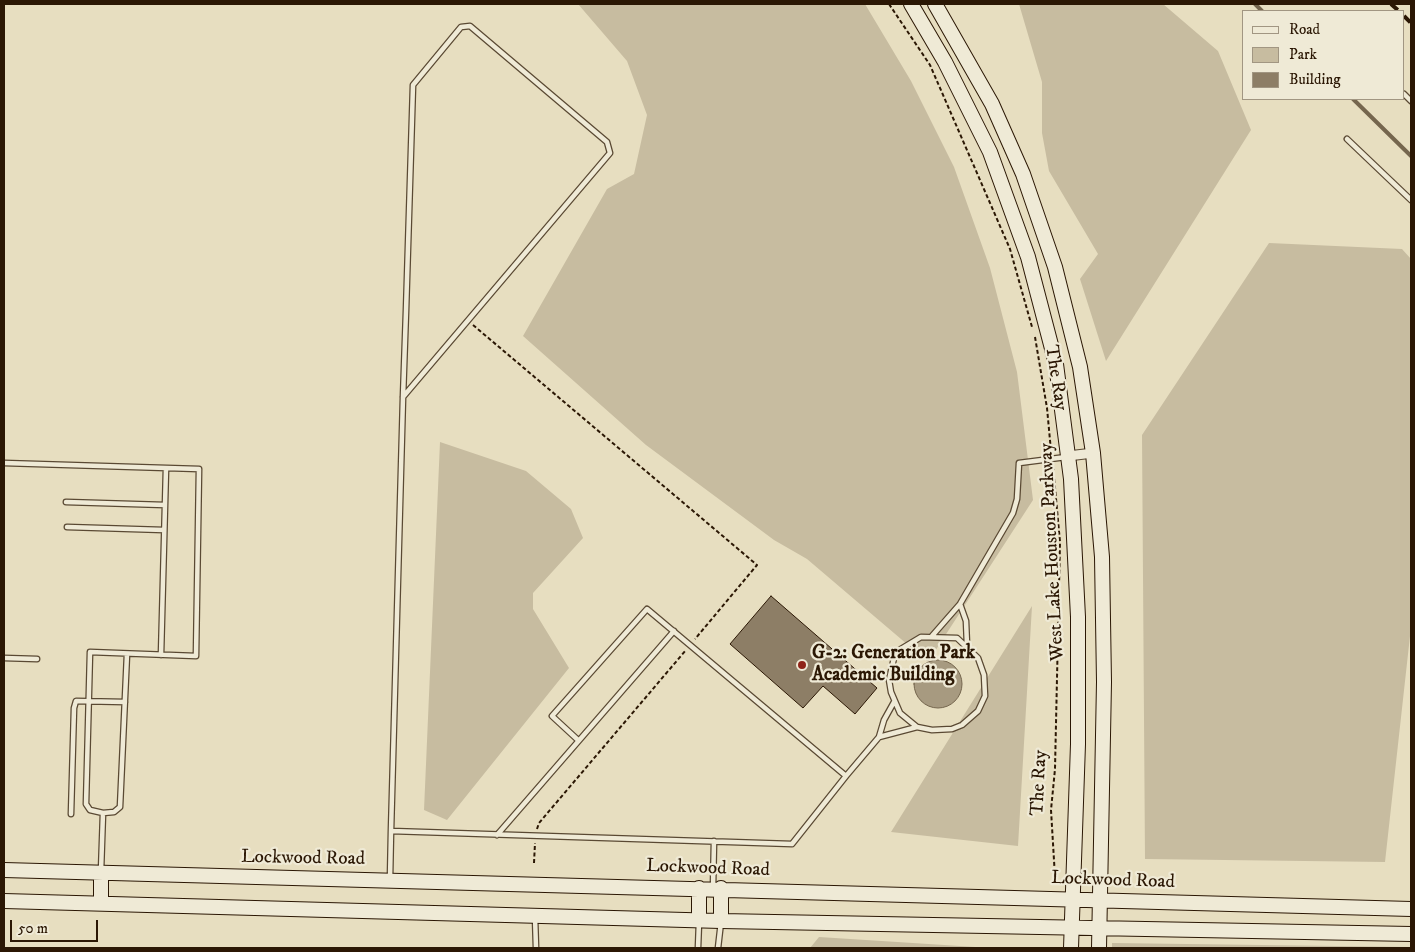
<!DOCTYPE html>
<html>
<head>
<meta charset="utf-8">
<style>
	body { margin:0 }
	#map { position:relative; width:1415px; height:952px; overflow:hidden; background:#e7dec0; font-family:"IM FELL DW Pica",serif }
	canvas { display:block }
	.frame { position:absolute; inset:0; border:5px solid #2b1704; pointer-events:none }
	.legend { position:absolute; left:1242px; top:10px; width:162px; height:90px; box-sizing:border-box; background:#efead6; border:1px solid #a19682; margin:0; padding:6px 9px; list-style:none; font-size:15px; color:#2b1704 }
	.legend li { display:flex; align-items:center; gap:10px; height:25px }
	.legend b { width:25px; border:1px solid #a19682 }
	.scale { position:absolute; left:10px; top:920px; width:88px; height:22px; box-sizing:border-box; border:2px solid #2b1704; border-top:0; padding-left:6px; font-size:15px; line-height:18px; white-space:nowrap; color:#2b1704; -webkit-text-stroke:4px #efead6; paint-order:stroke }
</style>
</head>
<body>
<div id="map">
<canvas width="1415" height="952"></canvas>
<div class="frame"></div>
<ul class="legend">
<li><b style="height:6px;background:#efead6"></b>Road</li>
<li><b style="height:14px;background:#c7bca0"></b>Park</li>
<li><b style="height:14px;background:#8d7e66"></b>Building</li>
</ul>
<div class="scale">50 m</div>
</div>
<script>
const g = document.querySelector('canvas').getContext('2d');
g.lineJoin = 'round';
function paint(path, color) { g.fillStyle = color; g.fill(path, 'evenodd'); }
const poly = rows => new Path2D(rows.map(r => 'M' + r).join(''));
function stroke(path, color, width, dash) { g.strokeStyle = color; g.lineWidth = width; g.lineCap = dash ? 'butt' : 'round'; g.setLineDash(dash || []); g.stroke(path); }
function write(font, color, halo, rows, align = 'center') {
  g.font = font + ' "IM FELL DW Pica",serif'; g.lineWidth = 4.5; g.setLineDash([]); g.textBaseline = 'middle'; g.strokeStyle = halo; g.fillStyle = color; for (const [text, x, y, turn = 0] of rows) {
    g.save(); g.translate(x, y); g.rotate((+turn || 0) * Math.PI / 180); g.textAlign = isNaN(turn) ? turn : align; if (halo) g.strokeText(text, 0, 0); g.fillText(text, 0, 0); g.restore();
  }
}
paint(poly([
	[578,4,865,4,911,81,954,167,990,268,1017,372,1033,500,928,662,807,559,774,540,646,445,523,336,607,189,634,174,647,115,627,61],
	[1019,4,1163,4,1218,51,1251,130,1106,361,1080,279,1098,254,1049,171,1042,133,1042,82],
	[1269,243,1402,249,1411,259,1411,627,1385,862,1145,859,1142,435],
	[440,442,526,471,571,509,583,538,533,593,533,609,569,668,447,820,424,810],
	[1032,606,1018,846,891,832],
	[819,937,991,948,810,948],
	[1112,943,1411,947,1411,948,1112,948]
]), '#c7bca0');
const water = poly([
	'914 684a24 24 0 1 1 48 0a24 24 0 1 1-48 0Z'
]);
paint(water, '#a79a80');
stroke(water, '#75664e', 1);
stroke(poly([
	[1255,4,1262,11],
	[1353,99,1411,156]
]), '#75664e', 4);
const building = poly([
	[771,596,877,688,855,714,823,686,803,708,730,644,771,596]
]);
paint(building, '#8d7e66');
stroke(building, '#2b1704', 1);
const lane = poly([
	[1404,94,1411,101],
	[1347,139,1411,200],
	[4,463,199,469,196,656,90,652,86,804,90,810,103,813,114,812,120,807,127,654],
	[66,502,165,505],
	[67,527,164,530],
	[960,604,966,621,967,645],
	[932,636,960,604,1013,513,1017,499,1019,463,1066,457],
	[161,655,166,468],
	[4,658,37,659],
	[879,737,917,727,932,730,952,729,962,725,978,711,985,696,984,675,978,658,957,638,921,637,901,649,894,658,889,680,891,692,900,713,917,727],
	[846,776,879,737,884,720,894,702],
	[71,814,74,708,76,701,125,702],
	[391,831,403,397,406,311,413,85,461,27,470,26,607,142,610,153,403,397],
	[497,835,674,631],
	[101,871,103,813],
	[390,879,391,831,792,844,846,776,647,609,552,716,578,740],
	[713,888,714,841],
	[535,917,536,948],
	[698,948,699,922],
	[718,948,721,922]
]);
const street = poly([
	[1068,456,1093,453]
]);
const secondary = poly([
	[911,4,945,62,990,152,1028,257,1056,364,1071,479,1078,617,1078,744,1071,948],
	[935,4,992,104,1023,174,1055,267,1080,367,1093,453,1102,557,1104,682,1099,948],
	[4,870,1411,909],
	[4,901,721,921,1411,934],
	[101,903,101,873],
	[699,920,699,888],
	[721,921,721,888]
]);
stroke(lane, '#5a4933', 7);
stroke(street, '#5a4933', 11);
stroke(secondary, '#2b1704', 16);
stroke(poly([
	[889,4,930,65,1010,249,1032,327],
	[473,325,757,565,695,639],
	[1035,337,1047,408,1051,451],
	[1053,466,1060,542,1055,769,1051,810,1055,877],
	[537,829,539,823,686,650],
	[534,863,535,843]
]), '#2b1704', 2, [4, 2.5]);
stroke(lane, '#efead6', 4.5);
stroke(street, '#efead6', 9);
stroke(secondary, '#efead6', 14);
stroke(poly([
	[1391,4,1399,11],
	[1404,16,1411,23]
]), '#2b1704', 4, [9, 9]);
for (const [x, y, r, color] of [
	[802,665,5,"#8f2418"]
]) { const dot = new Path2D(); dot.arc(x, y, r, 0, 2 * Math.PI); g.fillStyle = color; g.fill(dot); stroke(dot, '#efead6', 2); }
write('19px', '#2b1704', '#efead6', [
	["The Ray",1055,378,81],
	["West Lake Houston Parkway",1053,552,-93],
	["The Ray",1040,783,-87],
	["Lockwood Road",303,859,1],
	["Lockwood Road",708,869,2],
	["Lockwood Road",1113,881,2]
]);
write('bold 19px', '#2b1704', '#efead6', [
	["G-2: Generation Park",812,654],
	["Academic Building",812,676]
], 'left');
</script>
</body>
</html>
